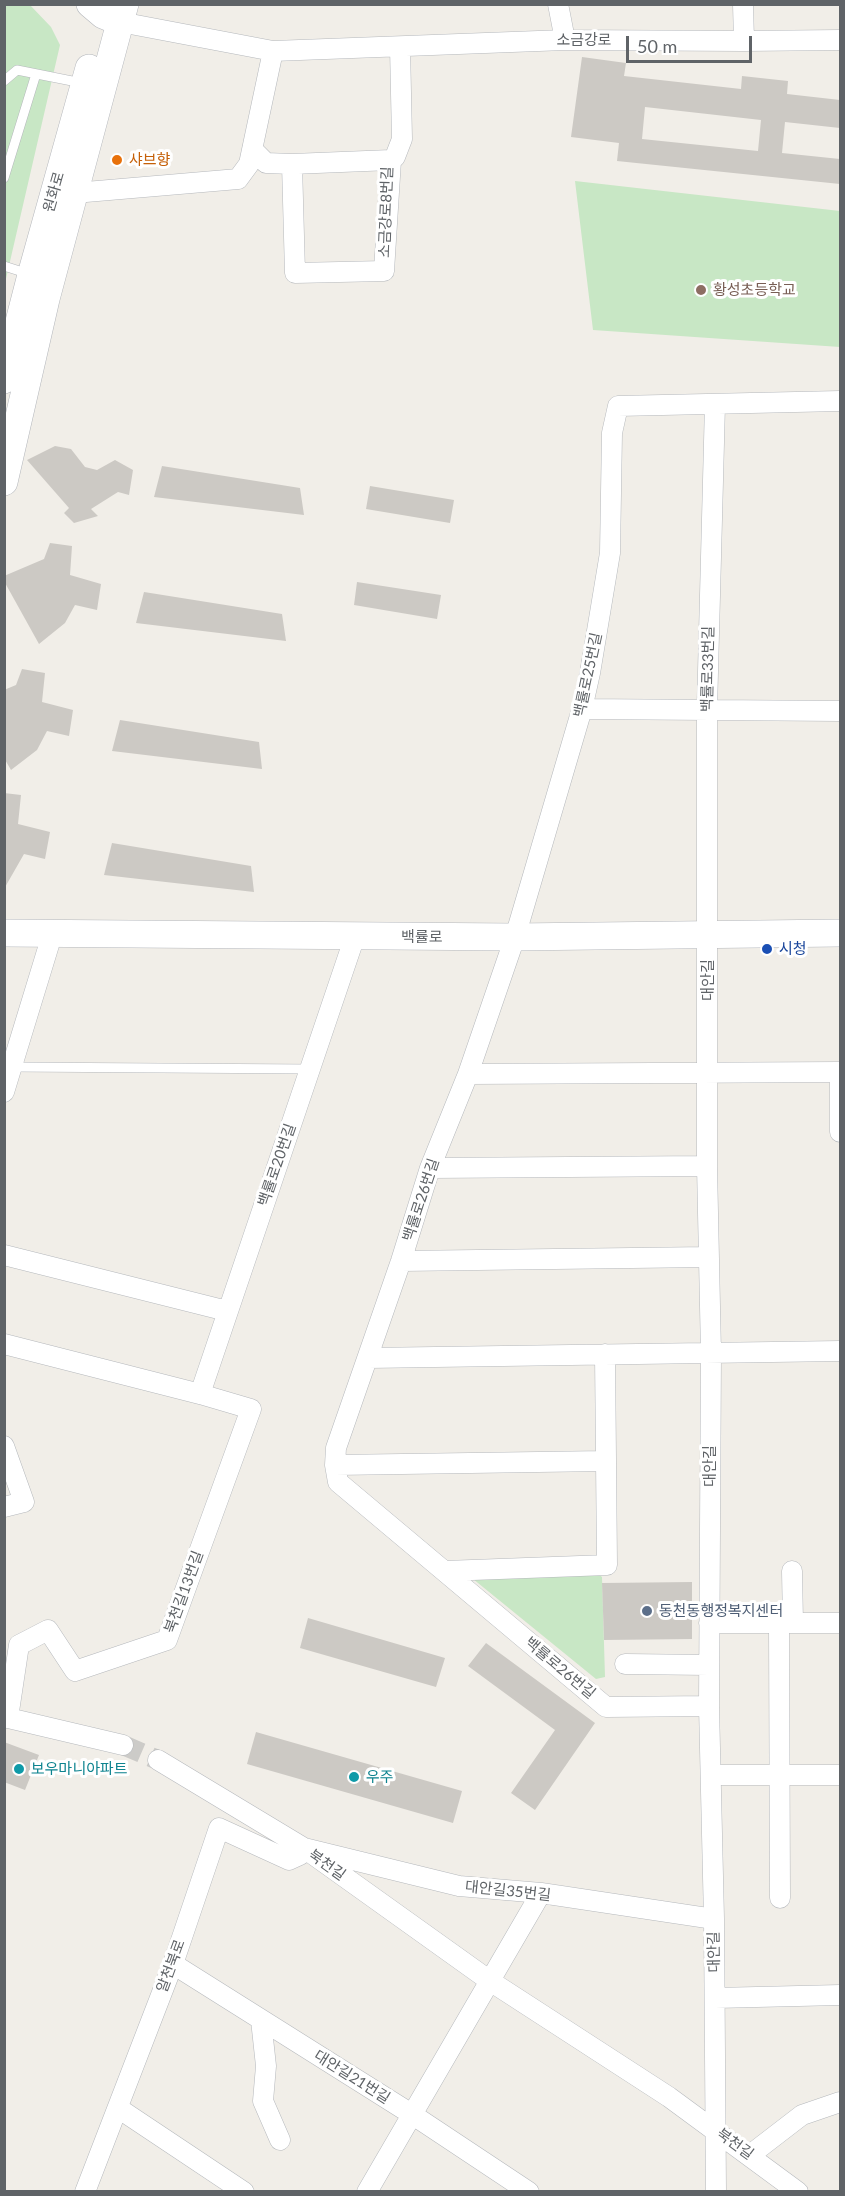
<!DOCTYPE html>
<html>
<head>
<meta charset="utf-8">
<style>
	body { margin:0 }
	#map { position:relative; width:845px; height:2196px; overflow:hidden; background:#f1eee8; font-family:Lato,sans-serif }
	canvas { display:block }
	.frame { position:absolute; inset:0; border:6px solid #5f6367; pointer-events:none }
	.scale { position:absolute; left:626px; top:36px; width:126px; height:27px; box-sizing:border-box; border:3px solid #5f6367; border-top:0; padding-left:8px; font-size:18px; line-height:21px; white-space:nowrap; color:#5f6367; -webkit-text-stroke:4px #fff; paint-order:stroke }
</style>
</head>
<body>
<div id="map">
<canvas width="845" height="2196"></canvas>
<div class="frame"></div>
<div class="scale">50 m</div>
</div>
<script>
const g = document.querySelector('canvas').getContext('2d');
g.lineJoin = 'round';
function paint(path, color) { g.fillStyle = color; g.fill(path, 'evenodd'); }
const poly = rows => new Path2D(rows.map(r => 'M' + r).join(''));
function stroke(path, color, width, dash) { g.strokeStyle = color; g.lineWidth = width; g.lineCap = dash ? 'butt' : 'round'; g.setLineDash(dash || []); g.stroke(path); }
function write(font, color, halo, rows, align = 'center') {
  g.font = font + ' Lato,"Noto Sans KR",sans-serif'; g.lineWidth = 6; g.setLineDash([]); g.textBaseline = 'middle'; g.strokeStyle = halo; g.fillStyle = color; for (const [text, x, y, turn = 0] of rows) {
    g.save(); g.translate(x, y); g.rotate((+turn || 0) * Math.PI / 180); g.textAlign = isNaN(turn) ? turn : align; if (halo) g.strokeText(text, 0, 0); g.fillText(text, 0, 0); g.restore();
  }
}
paint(poly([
	[5,5,30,5,51,27,60,45,5,283],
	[575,181,840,211,840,347,593,330],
	[462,1570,595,1571,602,1577,605,1677,596,1679]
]), '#c8e7c5');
paint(poly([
	[582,57,626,63,624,76,741,89,742,76,788,81,787,94,840,100,840,128,785,122,782,153,840,159,840,184,617,161,619,143,571,137],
	[645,107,761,120,758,151,642,139],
	[55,446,71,449,85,467,97,470,115,460,133,470,129,495,118,492,91,509,98,516,74,523,64,513,69,508,27,460],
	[162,466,300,488,304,515,154,497],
	[370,486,454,500,450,523,366,509],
	[50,543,72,546,70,575,101,584,97,610,75,605,65,623,39,644,4,581,4,576,44,559],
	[357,582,441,595,437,619,354,605],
	[144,592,282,614,286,641,136,623],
	[22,669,45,673,42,702,73,710,69,736,47,731,37,750,11,770,4,758,4,690,16,685],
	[120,720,259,742,262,769,112,751],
	[4,793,21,795,18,824,50,832,45,859,24,854,4,889],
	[112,843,251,866,254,892,104,875],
	[692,1582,692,1639,604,1640,602,1583],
	[308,1618,445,1658,436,1687,300,1648],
	[486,1643,595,1723,535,1810,511,1793,555,1730,468,1666],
	[256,1732,462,1791,453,1823,247,1764],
	[4,1742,39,1755,25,1790,4,1782]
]), '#ccc9c4');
stroke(poly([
	[123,1745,158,1760]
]), '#cccbc8', 20, [20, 10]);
const lane = poly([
	[4,81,17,70,82,83],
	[4,178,36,74],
	[4,266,29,274],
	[12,1067,310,1069]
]);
const street = poly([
	[558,4,565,40],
	[743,4,744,41],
	[120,22,273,51,565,40,744,41,840,40],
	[252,149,266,163,292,164,391,160],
	[391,160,395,157,402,139,400,47],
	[292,164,295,273,384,271,391,160],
	[74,193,238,179,249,164,273,51],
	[715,404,707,710,707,1166,711,1353,709,1706,714,1919,716,2192],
	[582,709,840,711],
	[840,1072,840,1132],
	[468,1074,840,1072],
	[4,1092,52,935],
	[430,1168,707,1166],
	[4,1255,227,1311],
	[401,1261,708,1257],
	[4,1344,200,1394,251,1409,167,1640,75,1671,48,1630,19,1645,8,1718],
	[368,1358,840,1351],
	[200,1394,355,936],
	[4,1446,24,1502,4,1507],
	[335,1465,605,1461],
	[445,1571,607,1565,605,1354],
	[792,1571,793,1623],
	[709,1623,840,1623],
	[779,1623,780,1898],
	[625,1664,709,1665],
	[709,1706,606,1707,338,1482,335,1465,336,1448,401,1261,430,1168,468,1074,515,937,582,709,590,673,610,553,612,433,618,406,840,401],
	[4,1717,123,1745],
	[158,1760,304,1848,490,1981,669,2097,798,2192],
	[711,1775,840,1775],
	[173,1964,413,2115,529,2192],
	[715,1998,840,1995],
	[261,2020,266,2066,263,2101,280,2140],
	[118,2108,244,2192],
	[750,2155,802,2115,840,2102],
	[85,2192,173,1964,219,1828,289,1860,300,1855,304,1848,459,1886,541,1893,714,1919],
	[367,2192,541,1893]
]);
const secondary = poly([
	[90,4,103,15,120,22],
	[4,380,31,275,89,68],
	[4,482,46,299,125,4],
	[4,933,515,937,840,933]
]);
stroke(lane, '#b5b8bc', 10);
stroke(street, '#b5b8bc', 21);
stroke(secondary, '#b4b7bc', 28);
stroke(lane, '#fff', 9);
stroke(street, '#fff', 20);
stroke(secondary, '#fff', 27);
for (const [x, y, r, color] of [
	[117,160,6,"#e8710a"],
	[701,290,6,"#8d6e63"],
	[767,949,6,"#1a4fb4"],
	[647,1611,6,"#5c6f8a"],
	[19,1769,6,"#0f9aa8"],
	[354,1777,6,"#0f9aa8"]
]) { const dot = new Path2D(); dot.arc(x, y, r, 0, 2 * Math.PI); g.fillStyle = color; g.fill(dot); stroke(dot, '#fff', 2); }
write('15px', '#5f6367', '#fff', [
	["소금강로",584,40],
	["원화로",54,192,-74],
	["소금강로8번길",386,212,-88],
	["백률로33번길",708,669,-89],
	["백률로25번길",588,675,-78],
	["백률로",422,937],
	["대안길",708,980,-90],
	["백률로20번길",277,1165,-71],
	["백률로26번길",421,1200,-72],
	["대안길",710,1466,-90],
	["북천길13번길",184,1592,-70],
	["백률로26번길",560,1668,40],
	["북천길",327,1865,35],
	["대안길35번길",508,1891,6],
	["대안길",714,1952,-91],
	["알천북로",171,1966,-70],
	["대안길21번길",352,2077,32],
	["북천길",735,2144,36]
]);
write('15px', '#c56008', '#fff', [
	["샤브향",129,160]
], 'left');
write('15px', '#785e54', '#fff', [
	["황성초등학교",713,290]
], 'left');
write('15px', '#164399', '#fff', [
	["시청",779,949]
], 'left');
write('15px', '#4e5e75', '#fff', [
	["동천동행정복지센터",659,1611]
], 'left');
write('15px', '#0d838f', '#fff', [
	["보우마니아파트",31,1769],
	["우주",366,1777]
], 'left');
</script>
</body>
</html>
